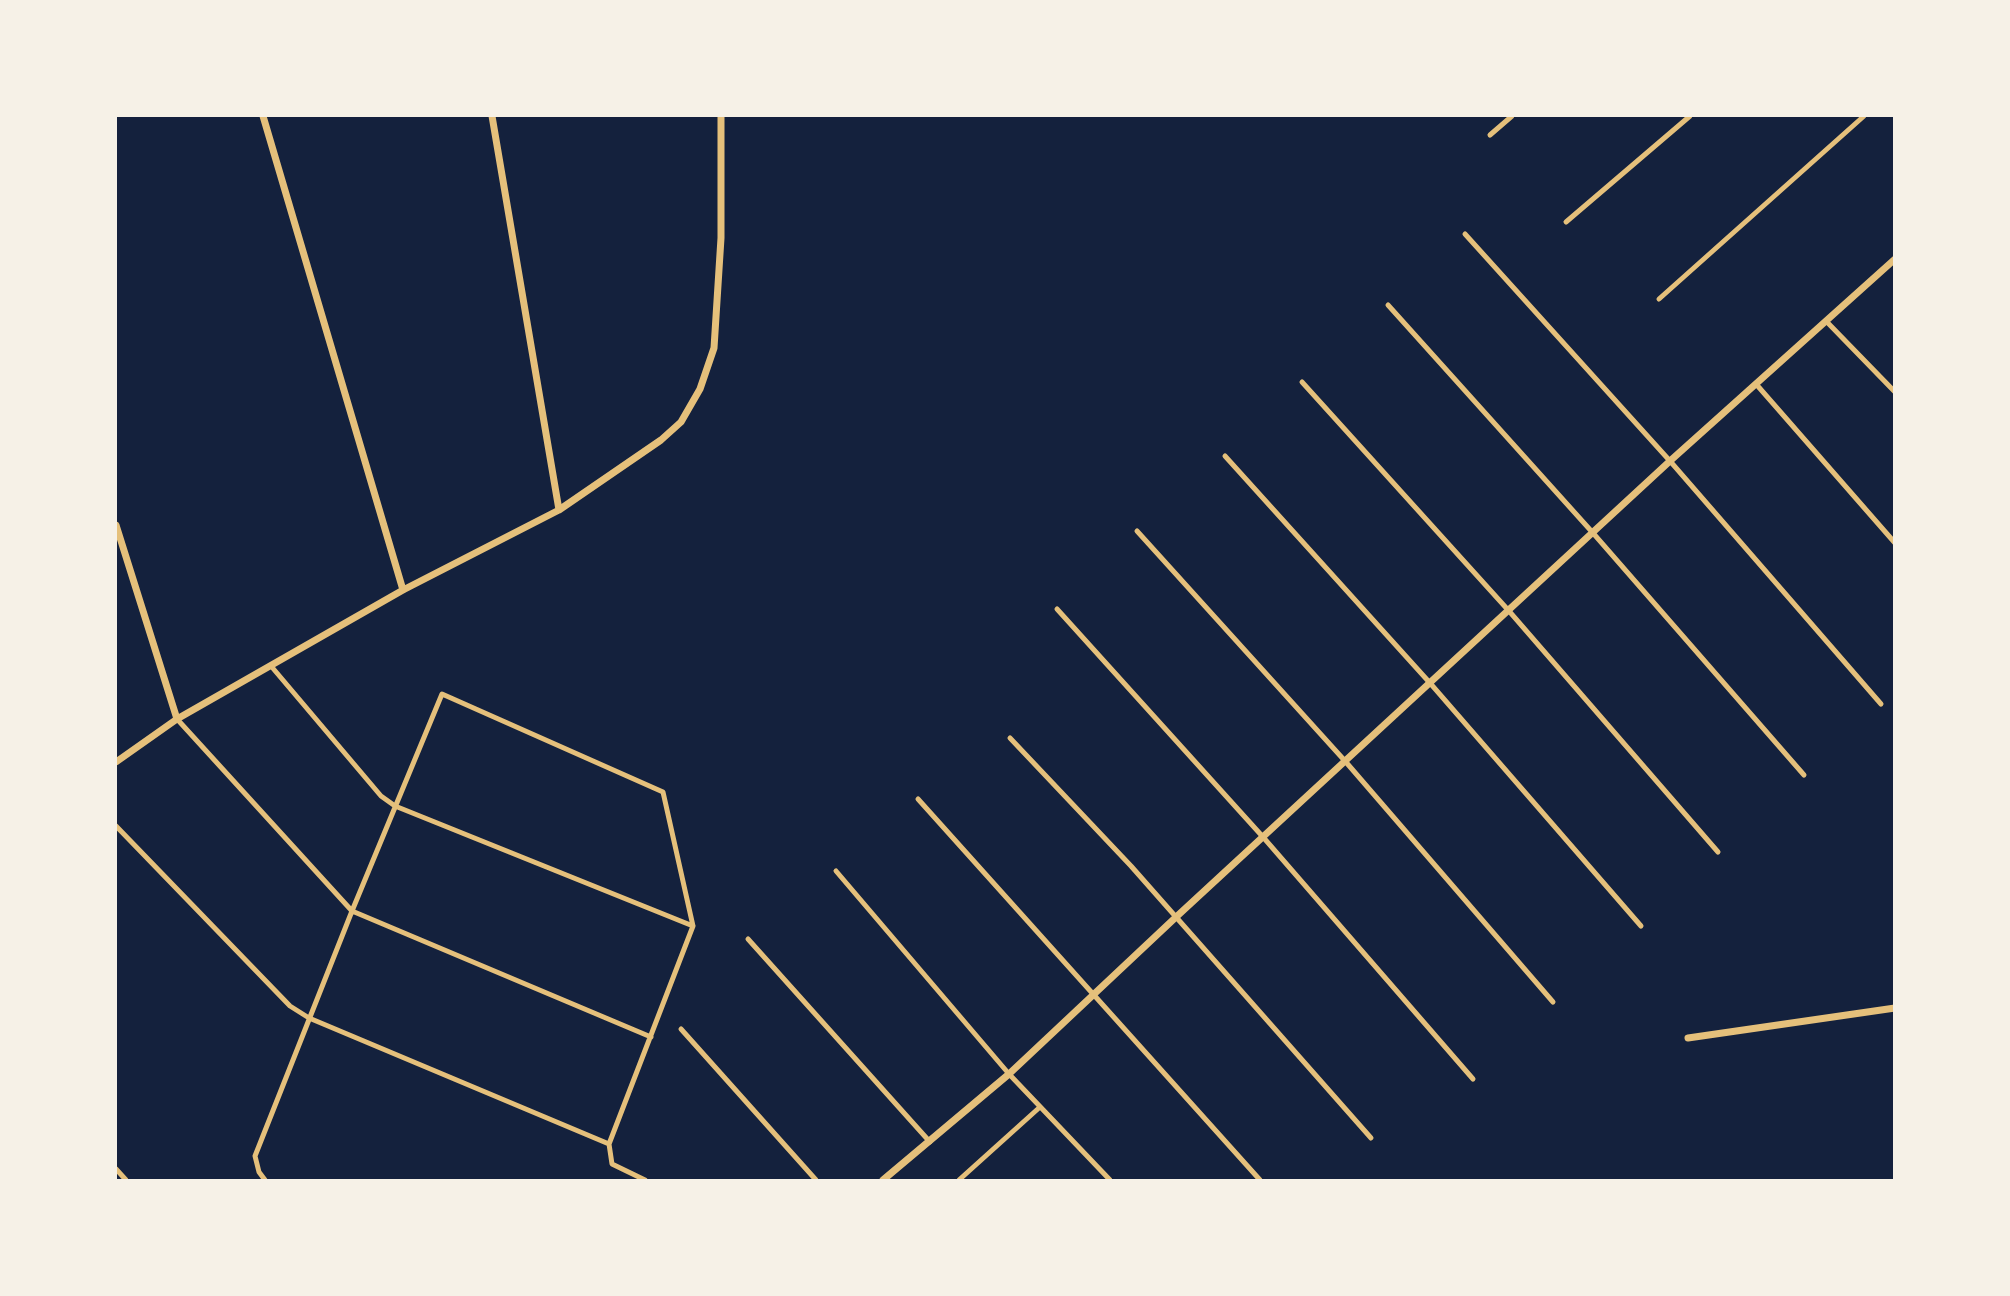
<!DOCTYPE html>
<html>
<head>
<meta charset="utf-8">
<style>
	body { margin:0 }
	#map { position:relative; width:2010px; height:1296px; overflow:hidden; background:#14213d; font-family:Manrope,sans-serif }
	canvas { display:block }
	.frame { position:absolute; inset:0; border:117px solid #f6f1e7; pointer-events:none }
</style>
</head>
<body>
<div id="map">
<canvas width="2010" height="1296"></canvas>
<div class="frame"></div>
</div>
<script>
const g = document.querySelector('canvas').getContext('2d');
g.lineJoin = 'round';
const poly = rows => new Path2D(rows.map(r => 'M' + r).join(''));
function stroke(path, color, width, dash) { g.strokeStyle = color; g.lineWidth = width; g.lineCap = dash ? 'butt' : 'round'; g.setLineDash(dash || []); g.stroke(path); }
stroke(poly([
	[1490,135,1512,116],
	[1566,222,1690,116],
	[1465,234,1670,461,1881,704],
	[1659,299,1864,116],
	[1388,305,1593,533,1804,775],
	[1826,321,1895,392],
	[1302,382,1509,611,1718,852],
	[1756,384,1895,543],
	[1225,456,1430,683,1641,926],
	[1137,531,1345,761,1553,1002],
	[1057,609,1263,837,1473,1079],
	[271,666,381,796,395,806,693,926],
	[177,719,352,911,651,1037],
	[1010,738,1131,866,1371,1138],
	[918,799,1260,1180],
	[116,826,290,1006,309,1018,609,1144],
	[836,871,1009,1074,1110,1180],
	[748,939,930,1142],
	[681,1029,816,1180],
	[116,1169,126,1180],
	[265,1180,259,1172,255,1156,352,911,442,694,663,792,693,926,609,1144,612,1164,645,1180],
	[959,1180,1040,1107]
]), '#e5c07b', 5);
stroke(poly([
	[263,116,403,590],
	[492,116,559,510],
	[116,525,177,719],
	[116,762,177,719,403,590,559,510,661,440,681,422,700,389,714,348,721,238,721,116],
	[1688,1038,1895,1008],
	[883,1180,1009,1074,1175,918,1670,461,1895,259]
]), '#e5c07b', 7);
</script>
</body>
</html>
